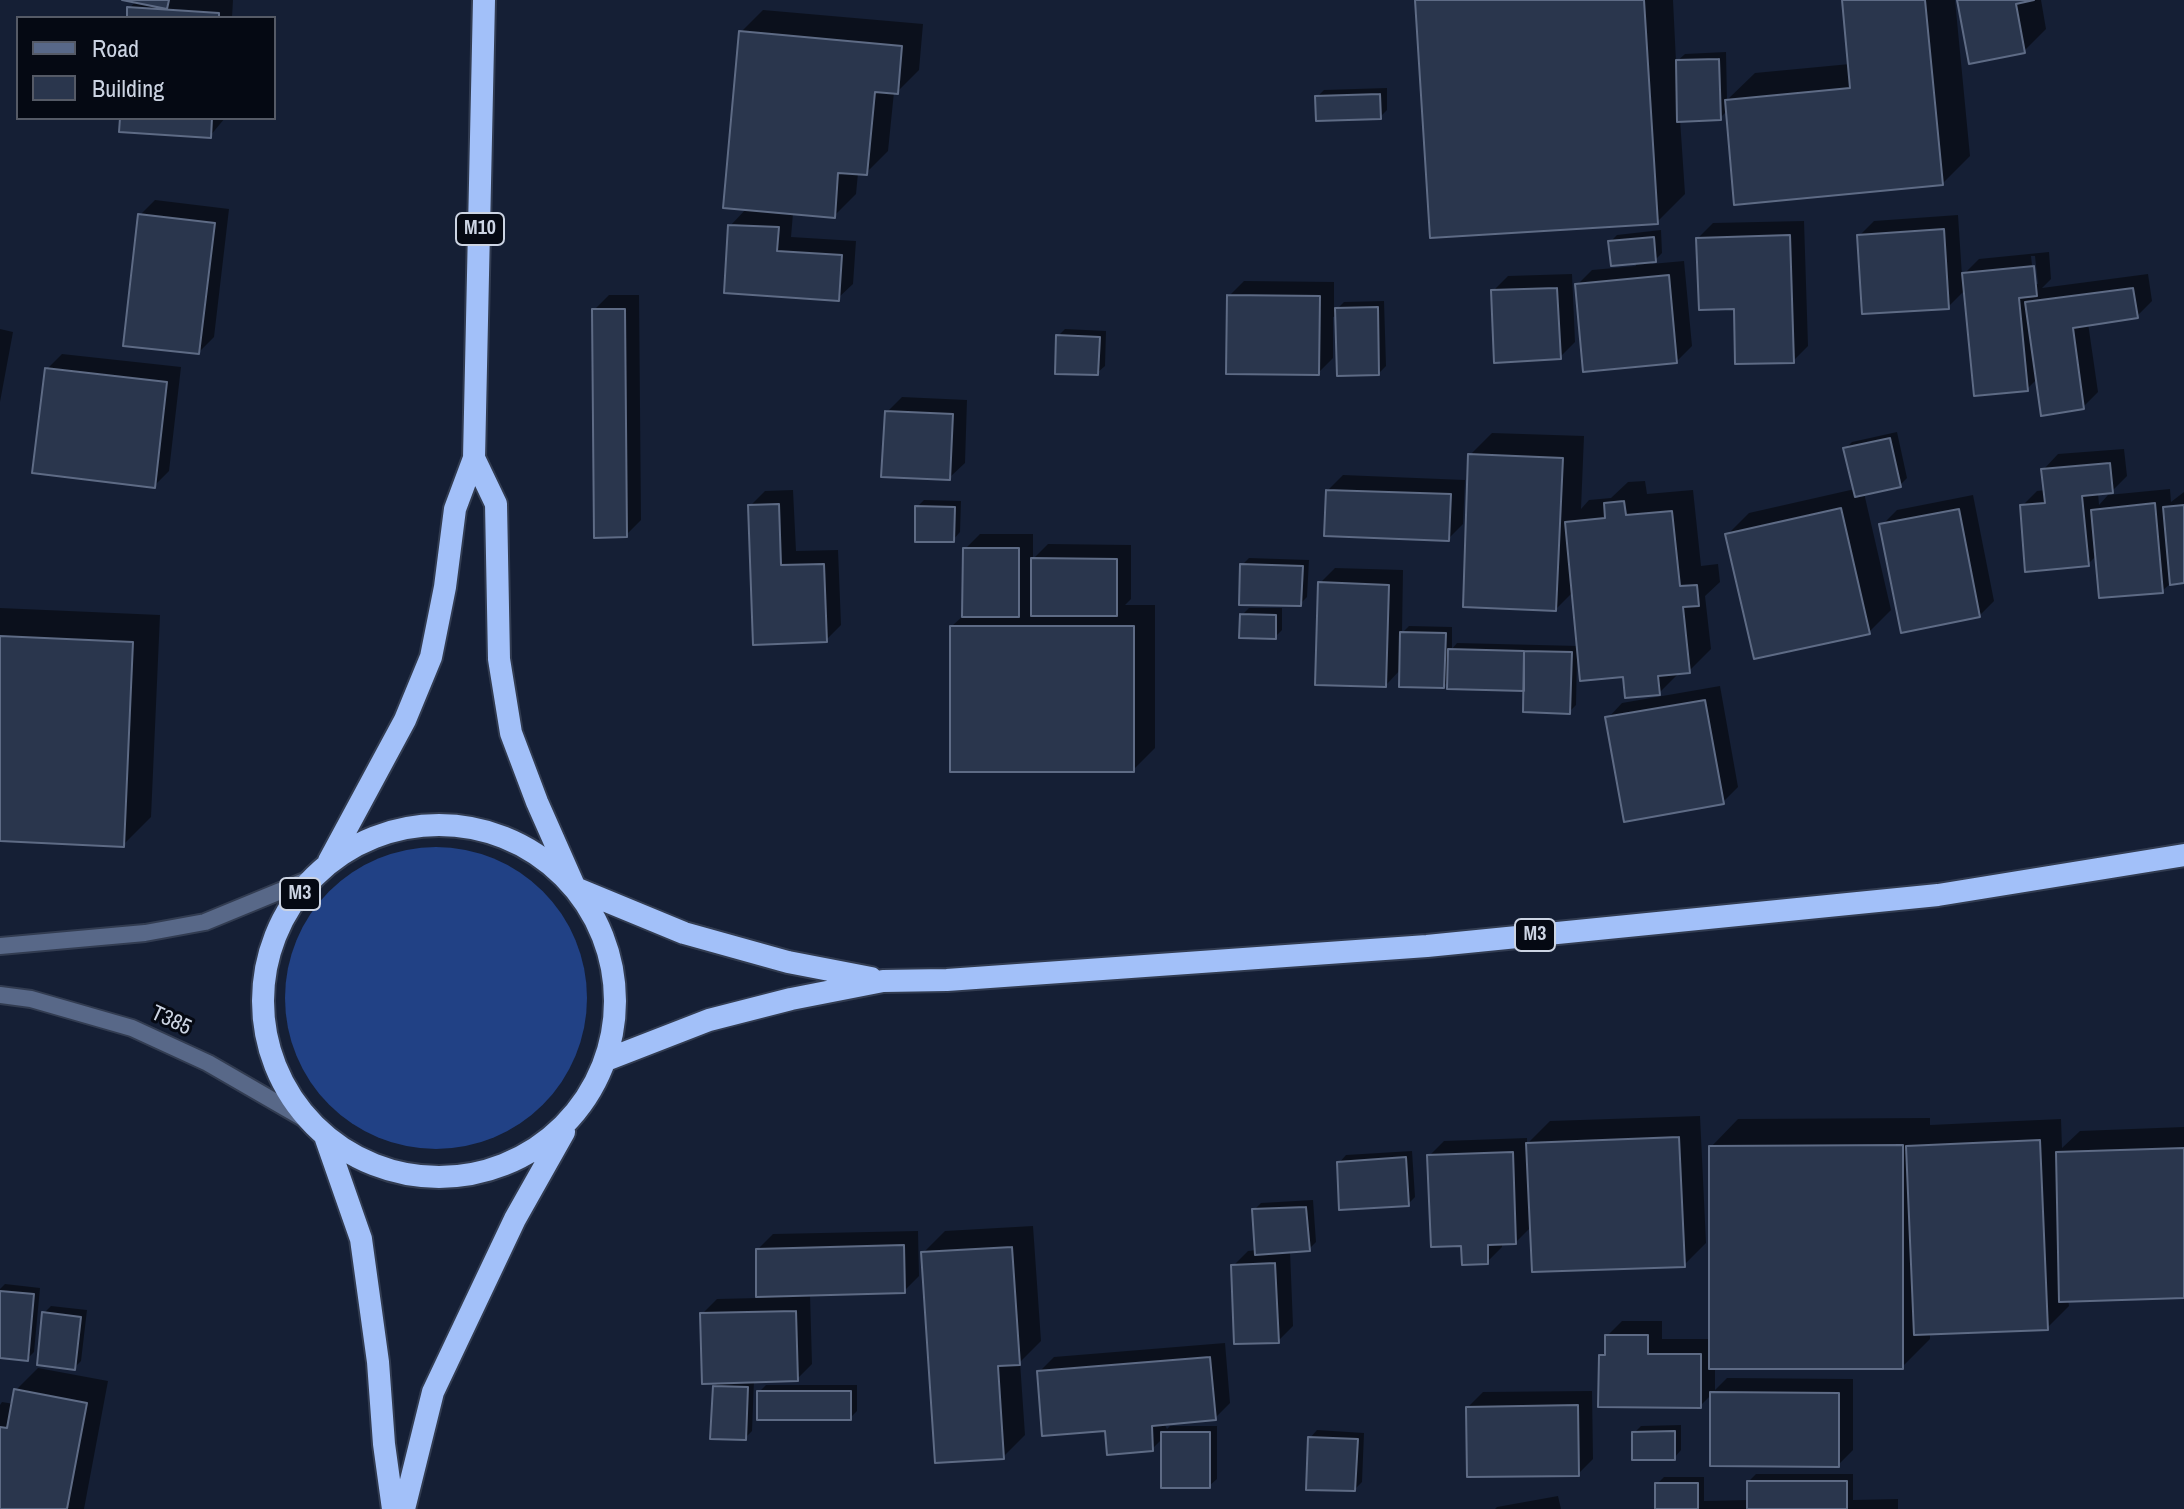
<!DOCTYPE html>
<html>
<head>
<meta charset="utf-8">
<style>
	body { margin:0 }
	#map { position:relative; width:2184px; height:1509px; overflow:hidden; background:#151f35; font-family:"Archivo Narrow",sans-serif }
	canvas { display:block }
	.legend { position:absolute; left:16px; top:16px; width:260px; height:104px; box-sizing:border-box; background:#050913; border:2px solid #555a66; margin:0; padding:10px 14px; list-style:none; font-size:24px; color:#ccd4e3 }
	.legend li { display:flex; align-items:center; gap:16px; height:40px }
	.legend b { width:40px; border:2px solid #555a66 }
</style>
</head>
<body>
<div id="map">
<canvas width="2184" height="1509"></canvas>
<ul class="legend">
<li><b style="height:10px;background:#586888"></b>Road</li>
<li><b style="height:22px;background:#2a364d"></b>Building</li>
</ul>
</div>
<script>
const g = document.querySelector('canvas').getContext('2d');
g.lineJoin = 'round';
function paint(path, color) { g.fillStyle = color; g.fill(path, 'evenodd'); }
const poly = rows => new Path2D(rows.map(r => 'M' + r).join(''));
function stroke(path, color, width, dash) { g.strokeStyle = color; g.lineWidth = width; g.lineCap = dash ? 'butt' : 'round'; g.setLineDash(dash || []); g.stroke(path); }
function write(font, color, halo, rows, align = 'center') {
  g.font = font + ' "Archivo Narrow",sans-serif'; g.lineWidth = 6; g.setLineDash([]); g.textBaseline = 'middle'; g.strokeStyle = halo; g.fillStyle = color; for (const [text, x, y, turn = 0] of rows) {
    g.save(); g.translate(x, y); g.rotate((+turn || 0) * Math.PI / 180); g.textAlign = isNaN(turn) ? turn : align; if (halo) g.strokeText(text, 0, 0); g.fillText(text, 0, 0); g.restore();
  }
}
paint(poly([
	'285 998a151 151 0 1 1 302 0a151 151 0 1 1-302 0Z'
]), '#214185');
paint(poly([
	[132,0,233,0,232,18,129,18,129,8,137,1],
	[1417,0,1673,0,1676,62,1685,54,1726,52,1727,100,1755,73,1850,64,1844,0,1955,0,1970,156,1942,184,1728,110,1720,118,1680,119,1685,194,1657,222],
	[1959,0,2041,0,2046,29,2024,51],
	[763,10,923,24,919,70,897,92,894,92,888,151,866,173,858,173,856,194,834,216,793,213,791,237,856,241,853,284,838,298,730,226,747,208,741,32],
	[1387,88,1387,110,1380,117,1317,97,1324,90],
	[122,118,225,118,210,136],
	[155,200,229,209,214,337,199,352,140,215],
	[1958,215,1962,276,1979,259,2049,252,2051,279,2042,288,2148,274,2152,301,2137,316,2088,323,2098,392,2083,407,2037,379,2027,389,1966,289,1948,307,1859,236,1874,221],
	[2031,256,2035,256,2038,284,2034,284],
	[1804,221,1808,346,1793,361,1735,307,1698,238,1713,223],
	[1661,230,1662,253,1651,264,1684,261,1692,346,1677,361,1577,285,1592,270,1636,266,1635,262,1610,242,1617,235],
	[1572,274,1575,342,1560,357,1493,291,1508,276],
	[1244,281,1334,282,1334,312,1344,302,1384,301,1386,366,1379,373,1337,316,1333,317,1333,358,1318,373,1229,296],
	[609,295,639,295,641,520,626,535,594,310],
	[0,329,13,332,0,402],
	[1065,329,1106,331,1105,366,1097,373,1058,336],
	[62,354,181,367,169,471,154,486,47,369],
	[902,397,967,400,965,463,950,477,887,412],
	[1897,432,1907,478,1900,485,1864,493,1891,610,1869,632,1727,535,1749,513,1855,489,1845,449,1852,442],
	[1492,433,1584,436,1581,509,1589,500,1611,498,1628,482,1645,481,1647,494,1693,490,1701,566,1718,564,1720,582,1705,596,1711,649,1689,671,1680,672,1659,693,1625,675,1577,658,1576,705,1569,712,1525,689,1449,680,1444,686,1401,669,1386,685,1320,583,1335,568,1403,570,1402,633,1409,626,1452,627,1452,649,1457,643,1579,646,1574,591,1556,609,1470,455],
	[2124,449,2127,476,2112,491,2098,493,2099,505,2108,495,2170,489,2171,502,2184,492,2184,581,2171,583,2162,591,2097,555,2088,564,2022,506,2037,491,2046,490,2044,469,2058,454],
	[1343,475,1465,480,1463,524,1448,539,1328,490],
	[793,490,796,551,838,550,841,625,826,640,755,643,750,506,765,491],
	[1973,495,1994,601,1979,616,1882,525,1897,510],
	[924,500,961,501,960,532,953,540,917,507],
	[980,534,1033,534,1033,559,1048,544,1131,545,1131,599,1125,605,1155,605,1155,748,1133,770,952,626,964,615,965,549],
	[1249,558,1309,560,1307,597,1300,604,1242,565],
	[0,608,160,615,151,817,123,845,0,839],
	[1249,608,1282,608,1282,630,1275,637,1242,615],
	[1720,686,1738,787,1723,802,1608,718,1622,703],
	[1700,1116,1706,1243,1684,1265,1532,1226,1516,1242,1502,1242,1502,1247,1487,1262,1463,1244,1429,1156,1444,1141,1527,1138,1527,1144,1550,1121],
	[1930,1118,1930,1125,2061,1119,2062,1148,2080,1131,2184,1127,2184,1296,2068,1299,2069,1306,2047,1328,1930,1333,1930,1339,1902,1367,1715,1367,1715,1390,1727,1378,1853,1379,1853,1450,1838,1465,1712,1394,1700,1406,1601,1356,1607,1350,1607,1336,1622,1321,1662,1321,1662,1339,1711,1339,1711,1147,1738,1119],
	[1412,1151,1415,1197,1408,1204,1339,1163,1346,1155],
	[1313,1200,1316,1242,1309,1249,1290,1251,1293,1326,1278,1341,1233,1266,1248,1251,1257,1250,1254,1210,1261,1203],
	[1033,1226,1041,1341,1020,1362,1025,1435,1003,1457,923,1253,945,1231],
	[918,1231,919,1276,904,1291,810,1294,812,1364,797,1379,754,1380,752,1431,745,1438,715,1386,720,1381,702,1314,717,1299,758,1298,758,1249,773,1234],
	[5,1284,40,1288,34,1352,27,1359,0,1356,0,1289],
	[51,1306,87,1310,81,1361,74,1368,44,1313],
	[1225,1343,1230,1403,1215,1418,1164,1423,1167,1429,1170,1426,1217,1426,1217,1479,1209,1486,1163,1438,1152,1449,1107,1429,1039,1372,1054,1357],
	[38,1368,108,1381,84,1509,0,1509,0,1405,2,1402,14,1404,16,1390],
	[766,1385,857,1385,857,1411,850,1418,759,1392],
	[1592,1391,1593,1459,1578,1474,1468,1407,1483,1392],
	[1681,1425,1681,1450,1674,1458,1634,1433,1641,1426],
	[1317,1430,1364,1433,1362,1482,1355,1489,1310,1438],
	[1756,1474,1853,1474,1853,1500,1898,1499,1898,1509,1657,1509,1657,1484,1664,1477,1704,1477,1704,1501,1749,1500,1749,1481],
	[1558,1496,1561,1509,1495,1509,1497,1507]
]), '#0007');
const building = poly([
	[122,0,169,0,167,9,122,0],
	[1415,0,1644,0,1658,224,1430,238,1415,0],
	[1842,0,1925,0,1943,185,1734,205,1725,100,1850,88,1842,0],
	[1957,0,2034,0,2016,4,2025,53,1969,64,1957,0],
	[127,7,219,13,219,18,127,18,127,7],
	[739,31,902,46,898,94,875,92,867,175,838,173,835,218,723,208,739,31],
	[1719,59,1721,120,1677,122,1676,60,1719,59],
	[1380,94,1381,119,1316,121,1315,96,1380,94],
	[120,118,212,118,211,138,119,132,120,118],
	[138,214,215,223,199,354,123,346,138,214],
	[728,225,779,227,777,251,842,255,839,301,724,293,728,225],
	[1944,229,1949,309,1862,314,1857,235,1944,229],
	[1790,235,1794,363,1735,364,1734,309,1699,310,1696,238,1790,235],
	[1654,237,1656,262,1611,266,1608,241,1654,237],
	[2034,266,2037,296,2019,298,2028,391,1974,396,1962,273,2034,266],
	[1669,275,1677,363,1583,372,1575,284,1669,275],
	[1557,288,1561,359,1494,363,1491,290,1557,288],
	[2133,288,2138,318,2073,328,2084,409,2041,416,2025,302,2133,288],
	[1227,295,1320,296,1319,375,1226,374,1227,295],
	[1378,307,1379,375,1337,376,1335,308,1378,307],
	[592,309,625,309,627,537,594,538,592,309],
	[1056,335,1100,337,1098,375,1055,374,1056,335],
	[45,368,167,382,155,488,32,473,45,368],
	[885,411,953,414,950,480,881,477,885,411],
	[1890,438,1901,487,1855,497,1843,448,1890,438],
	[1468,454,1563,458,1556,611,1463,607,1468,454],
	[2110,463,2113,493,2082,496,2089,566,2025,572,2020,505,2045,503,2041,469,2110,463],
	[1326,490,1451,494,1449,541,1324,536,1326,490],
	[1624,501,1626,515,1672,511,1680,586,1697,585,1699,606,1683,607,1690,673,1658,676,1660,695,1625,698,1623,677,1580,681,1565,522,1605,518,1604,503,1624,501],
	[2155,503,2163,593,2099,598,2091,510,2155,503],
	[779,504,781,565,824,564,827,642,753,645,748,505,779,504],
	[2184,505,2184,583,2170,585,2163,507,2184,505],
	[915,506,955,507,954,542,915,542,915,506],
	[1841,508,1870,634,1754,659,1725,534,1841,508],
	[1959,509,1980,617,1901,633,1879,524,1959,509],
	[963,548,1019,548,1019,617,962,617,963,548],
	[1031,558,1117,559,1117,616,1031,616,1031,558],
	[1240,564,1303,566,1301,606,1239,605,1240,564],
	[1318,582,1389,585,1386,687,1315,685,1318,582],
	[1240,614,1276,615,1276,639,1239,638,1240,614],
	[950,626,1134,626,1134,772,950,772,950,626],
	[1400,632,1446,633,1444,688,1399,687,1400,632],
	[0,636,133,642,124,847,0,841,0,636],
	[1448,649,1524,651,1524,691,1447,689,1448,649],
	[1524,651,1572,652,1570,714,1523,712,1524,651],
	[1705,700,1724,804,1624,822,1605,717,1705,700],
	[1679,1137,1685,1267,1532,1272,1526,1143,1679,1137],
	[2040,1140,2048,1330,1914,1335,1906,1146,2040,1140],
	[1903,1145,1903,1369,1709,1369,1709,1146,1903,1145],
	[2184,1148,2184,1298,2059,1302,2056,1152,2184,1148],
	[1513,1152,1516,1244,1488,1245,1488,1264,1462,1265,1461,1246,1431,1247,1427,1155,1513,1152],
	[1406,1157,1409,1206,1339,1210,1337,1162,1406,1157],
	[1306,1207,1310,1251,1255,1255,1252,1209,1306,1207],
	[904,1245,905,1293,756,1297,756,1249,904,1245],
	[1012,1247,1020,1365,998,1366,1004,1459,935,1463,921,1252,1012,1247],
	[1275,1263,1279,1343,1234,1344,1231,1265,1275,1263],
	[0,1291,34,1294,28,1361,0,1358,0,1291],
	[796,1311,798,1381,702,1384,700,1313,796,1311],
	[42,1312,81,1317,75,1370,37,1365,42,1312],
	[1605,1335,1648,1335,1648,1354,1701,1354,1701,1408,1598,1407,1599,1355,1605,1355,1605,1335],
	[1210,1357,1216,1420,1152,1426,1153,1451,1107,1455,1105,1431,1042,1436,1037,1371,1210,1357],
	[713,1386,748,1387,746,1440,710,1439,713,1386],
	[14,1389,87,1403,67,1509,0,1509,0,1427,7,1428,14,1389],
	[757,1391,851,1391,851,1420,757,1420,757,1391],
	[1710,1392,1839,1393,1839,1467,1710,1466,1710,1392],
	[1578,1405,1579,1476,1467,1477,1466,1407,1578,1405],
	[1675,1431,1675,1460,1632,1460,1632,1432,1675,1431],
	[1161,1432,1210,1432,1210,1488,1161,1488,1161,1432],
	[1308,1437,1358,1439,1355,1491,1306,1490,1308,1437],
	[1747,1481,1847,1481,1847,1509,1747,1509,1747,1481],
	[1655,1483,1698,1483,1698,1509,1655,1509,1655,1483]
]);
paint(building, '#2a364d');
stroke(building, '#5e6b85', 2);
const tertiary = poly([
	[0,946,145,933,205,922,312,878],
	[0,995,31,999,132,1028,208,1063,310,1122]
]);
const trunk = poly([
	[474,458,496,504,499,659,511,733,537,802,575,888,684,933,788,962,871,978],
	'263 1001a176 176 0 1 1 352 0a176 176 0 1 1-352 0Z',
	[329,861,405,720,431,657,445,587,455,509,474,458,484,0],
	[606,1060,709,1020,791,999,883,981,947,980,1427,946,1938,895,2184,855],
	[325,1136,361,1239,378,1362,384,1444,393,1509],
	[404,1509,433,1392,515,1219,564,1132]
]);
stroke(tertiary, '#323c51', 20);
stroke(trunk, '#323c51', 26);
stroke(tertiary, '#586888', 16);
stroke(trunk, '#a2c0f9', 22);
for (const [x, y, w] of [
	[480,229,48],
	[300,894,40],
	[1535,935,40]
]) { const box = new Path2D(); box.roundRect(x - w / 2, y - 16, w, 32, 6); g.fillStyle = '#050913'; g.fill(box); stroke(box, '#ccd4e3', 2); }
write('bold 20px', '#ccd4e3', null, [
	["M10",480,229],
	["M3",300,894],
	["M3",1535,935]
]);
write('22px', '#ccd4e3', '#050913', [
	["T385",171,1021,25]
]);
</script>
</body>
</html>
